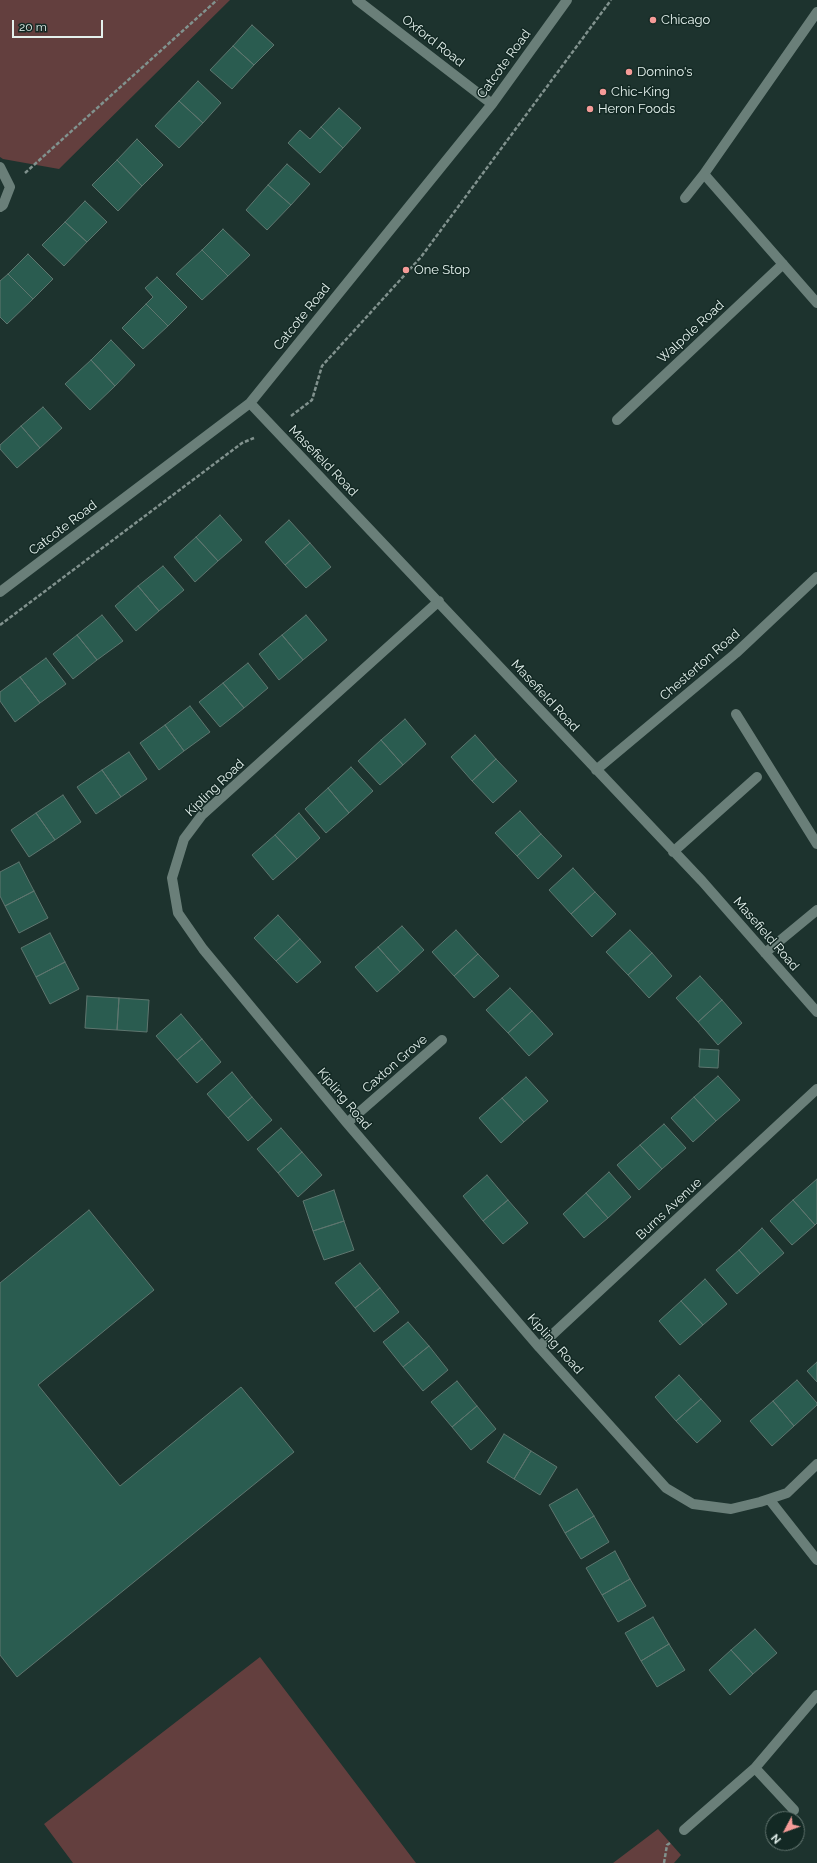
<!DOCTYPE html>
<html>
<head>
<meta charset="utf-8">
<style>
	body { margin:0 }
	#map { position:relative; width:817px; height:1863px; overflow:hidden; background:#1d332e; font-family:Raleway,sans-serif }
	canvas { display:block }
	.north { position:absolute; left:765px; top:1811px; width:40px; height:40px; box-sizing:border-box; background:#132924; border:1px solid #677974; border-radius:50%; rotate:229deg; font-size:11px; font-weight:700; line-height:16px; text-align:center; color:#e4f1ed }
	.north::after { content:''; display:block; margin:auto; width:14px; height:18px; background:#f59b98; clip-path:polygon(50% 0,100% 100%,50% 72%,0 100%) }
	.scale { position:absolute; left:12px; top:20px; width:91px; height:18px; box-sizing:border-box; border:2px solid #e4f1ed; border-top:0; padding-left:5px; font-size:12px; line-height:14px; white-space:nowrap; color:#e4f1ed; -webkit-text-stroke:3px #132924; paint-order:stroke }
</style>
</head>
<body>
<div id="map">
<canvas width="817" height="1863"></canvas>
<div class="north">N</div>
<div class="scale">20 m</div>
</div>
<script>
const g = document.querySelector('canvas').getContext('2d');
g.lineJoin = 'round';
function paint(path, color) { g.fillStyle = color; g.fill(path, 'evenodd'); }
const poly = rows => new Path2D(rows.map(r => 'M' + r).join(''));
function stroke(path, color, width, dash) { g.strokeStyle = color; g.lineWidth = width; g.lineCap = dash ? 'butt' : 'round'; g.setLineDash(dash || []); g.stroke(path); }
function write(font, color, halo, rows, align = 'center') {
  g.font = font + ' Raleway,sans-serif'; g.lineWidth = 3; g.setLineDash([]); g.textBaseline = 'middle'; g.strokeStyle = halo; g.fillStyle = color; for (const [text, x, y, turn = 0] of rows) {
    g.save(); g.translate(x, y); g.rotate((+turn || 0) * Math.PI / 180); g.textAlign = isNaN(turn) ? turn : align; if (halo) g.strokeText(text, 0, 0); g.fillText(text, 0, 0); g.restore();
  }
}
paint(poly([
	[0,0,230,0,59,169,3,159,0,157],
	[260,1657,416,1863,73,1863,44,1824],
	[658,1829,681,1855,674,1863,613,1863]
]), '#633f3e');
const building = poly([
	[252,25,274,45,254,65,233,46,252,25],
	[233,46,254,65,232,89,210,70,233,46],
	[198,81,221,103,203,123,179,101,198,81],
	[179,101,203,123,179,148,155,126,179,101],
	[339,108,361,128,343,148,321,127,339,108],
	[321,127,343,148,320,173,288,143,300,130,310,139,321,127],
	[137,139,163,165,142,186,117,160,137,139],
	[117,160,142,186,118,211,92,185,117,160],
	[287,164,310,184,291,205,268,185,287,164],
	[268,185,291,205,267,230,246,210,268,185],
	[85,201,107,222,87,242,65,222,85,201],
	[65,222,87,242,64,266,42,245,65,222],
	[223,229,250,255,228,276,202,250,223,229],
	[202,250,228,276,202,300,176,274,202,250],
	[28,254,53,279,33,299,8,274,28,254],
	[8,274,33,299,7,324,0,317,0,281,8,274],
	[157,277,187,307,168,326,146,304,153,297,145,288,157,277],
	[146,304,168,326,143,349,122,328,146,304],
	[111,340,135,365,115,386,91,360,111,340],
	[91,360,115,386,90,410,65,384,91,360],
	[43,407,62,428,40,448,21,426,43,407],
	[21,426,40,448,17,468,0,449,0,445,21,426],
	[220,515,242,540,218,561,196,537,220,515],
	[289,520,310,543,285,565,265,542,289,520],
	[196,537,218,561,195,582,174,557,196,537],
	[310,543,331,567,306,588,285,565,310,543],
	[163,566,184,590,159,611,138,586,163,566],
	[138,586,159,611,136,631,115,606,138,586],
	[102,615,123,641,97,660,77,635,102,615],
	[306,615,327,640,303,660,282,635,306,615],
	[77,635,97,660,73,679,53,654,77,635],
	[282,635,303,660,279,680,259,654,282,635],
	[46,658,66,684,40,703,20,677,46,658],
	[248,663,268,688,244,708,223,683,248,663],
	[20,677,40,703,15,722,0,701,0,692,20,677],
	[223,683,244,708,220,727,199,702,223,683],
	[190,706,210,732,184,751,165,725,190,706],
	[405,719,426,744,403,765,381,740,405,719],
	[165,725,184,751,159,770,140,743,165,725],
	[475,735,496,759,472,781,451,757,475,735],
	[381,740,403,765,380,785,358,761,381,740],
	[129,752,147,779,121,797,102,770,129,752],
	[496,759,517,781,493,803,472,781,496,759],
	[351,767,373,791,349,813,328,788,351,767],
	[102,770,121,797,96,814,77,787,102,770],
	[328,788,349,813,326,833,305,809,328,788],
	[63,795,81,822,55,840,36,813,63,795],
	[520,811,541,834,517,856,495,833,520,811],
	[36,813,55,840,29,857,11,830,36,813],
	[299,813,320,838,297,859,275,835,299,813],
	[541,834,562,856,538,879,517,856,541,834],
	[275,835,297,859,273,880,252,855,275,835],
	[19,862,34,891,5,906,0,896,0,872,19,862],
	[573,868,595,892,571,914,549,890,573,868],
	[34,891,48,918,19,933,5,906,34,891],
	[595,892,616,914,592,937,571,914,595,892],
	[278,915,300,939,276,961,254,938,278,915],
	[402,926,424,950,400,972,378,947,402,926],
	[456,930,478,954,454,976,432,952,456,930],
	[630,930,652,953,628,975,606,952,630,930],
	[50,933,65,962,36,977,21,948,50,933],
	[300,939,321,962,297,983,276,961,300,939],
	[378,947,400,972,377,992,355,967,378,947],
	[652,953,672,976,649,998,628,975,652,953],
	[478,954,499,976,474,998,454,976,478,954],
	[65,962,79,989,50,1004,36,977,65,962],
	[700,976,722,1000,698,1022,676,998,700,976],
	[510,988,532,1011,508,1033,486,1010,510,988],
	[87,996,119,998,117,1030,85,1028,87,996],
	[119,998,149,1000,147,1032,117,1030,119,998],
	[722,1000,742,1023,718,1045,698,1022,722,1000],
	[532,1011,553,1034,529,1056,508,1033,532,1011],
	[181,1014,202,1039,177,1060,156,1036,181,1014],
	[202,1039,221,1062,197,1083,177,1060,202,1039],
	[700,1049,719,1050,718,1068,699,1067,700,1049],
	[232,1072,252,1097,228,1118,207,1094,232,1072],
	[718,1076,740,1100,716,1121,694,1097,718,1076],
	[526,1077,548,1101,524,1122,502,1098,526,1077],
	[252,1097,272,1120,248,1141,228,1118,252,1097],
	[694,1097,716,1121,693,1142,671,1118,694,1097],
	[502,1098,524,1122,501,1143,479,1118,502,1098],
	[664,1124,686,1148,662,1169,640,1145,664,1124],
	[281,1128,302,1152,278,1173,257,1149,281,1128],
	[640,1145,662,1169,639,1190,617,1165,640,1145],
	[302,1152,322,1175,298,1197,278,1173,302,1152],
	[609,1172,631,1197,608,1218,586,1193,609,1172],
	[487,1175,508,1200,483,1221,463,1196,487,1175],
	[817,1179,817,1223,815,1225,793,1200,817,1179],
	[334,1190,344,1221,313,1231,303,1201,334,1190],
	[586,1193,608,1218,584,1238,563,1214,586,1193],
	[508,1200,528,1223,503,1244,483,1221,508,1200],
	[793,1200,815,1225,792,1245,770,1221,793,1200],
	[89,1210,154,1290,38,1385,120,1486,241,1387,294,1452,17,1677,0,1655,0,1283,89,1210],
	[344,1221,354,1250,324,1260,313,1231,344,1221],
	[762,1228,784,1253,760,1274,739,1250,762,1228],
	[739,1250,760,1274,737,1294,716,1270,739,1250],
	[360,1263,380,1288,355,1308,335,1283,360,1263],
	[705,1279,727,1304,703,1325,681,1301,705,1279],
	[380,1288,399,1312,374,1332,355,1308,380,1288],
	[681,1301,703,1325,680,1345,659,1321,681,1301],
	[408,1322,429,1346,403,1367,383,1342,408,1322],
	[429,1346,448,1370,423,1391,403,1367,429,1346],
	[817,1362,817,1382,807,1371,817,1362],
	[679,1375,701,1399,676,1421,655,1397,679,1375],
	[797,1380,817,1403,817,1405,794,1426,773,1401,797,1380],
	[457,1381,477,1406,452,1427,431,1402,457,1381],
	[701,1399,721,1421,697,1443,676,1421,701,1399],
	[773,1401,794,1426,772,1446,750,1421,773,1401],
	[477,1406,496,1429,471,1450,452,1427,477,1406],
	[504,1434,531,1451,514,1479,487,1462,504,1434],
	[531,1451,557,1467,540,1495,514,1479,531,1451],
	[577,1489,594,1516,565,1533,549,1505,577,1489],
	[594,1516,609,1542,581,1559,565,1533,594,1516],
	[615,1551,630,1579,602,1595,586,1568,615,1551],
	[630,1579,646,1606,618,1622,602,1595,630,1579],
	[653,1617,669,1644,641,1661,625,1633,653,1617],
	[755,1629,777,1653,753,1674,731,1650,755,1629],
	[669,1644,685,1670,657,1687,641,1661,669,1644],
	[731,1650,753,1674,730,1695,709,1670,731,1650]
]);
paint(building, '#2a5c50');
stroke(building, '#5e766f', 1);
stroke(poly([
	[25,173,217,0],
	[291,416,312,400,322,366,421,257,611,0],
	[0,625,242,443,254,438],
	[664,1863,667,1845,670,1843]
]), '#81928e', 2.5, [4, 2]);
stroke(poly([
	[357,0,492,104],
	[0,167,10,187,3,205,0,207],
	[704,174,817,303],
	[685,198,704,174,817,12],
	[250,403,702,881,817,1012],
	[617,420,783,264],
	[0,592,250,403,492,104,567,0],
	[439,601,202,815,184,839,172,878,178,913,203,949,347,1123,539,1347,666,1488,693,1504,731,1509,760,1502,787,1493,817,1464],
	[736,714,817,844],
	[596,770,736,653,817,577],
	[673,852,757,777],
	[765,953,817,910],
	[347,1123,442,1040],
	[539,1347,817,1089],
	[769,1499,817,1560],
	[755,1768,794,1810],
	[684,1830,755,1768,817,1695]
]), '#6a7f79', 10);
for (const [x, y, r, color] of [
	[653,20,4,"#f59b98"],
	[629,72,4,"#f59b98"],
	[603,92,4,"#f59b98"],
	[590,109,4,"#f59b98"],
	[406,270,4,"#f59b98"]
]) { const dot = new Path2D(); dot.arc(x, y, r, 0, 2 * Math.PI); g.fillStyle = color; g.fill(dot); stroke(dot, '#132924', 1.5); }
write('13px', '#e4f1ed', '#132924', [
	["Chicago",661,20],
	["Domino's",637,72],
	["Chic-King",611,92],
	["Heron Foods",598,109],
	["One Stop",414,270]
], 'left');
write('13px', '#e4f1ed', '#132924', [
	["Oxford Road",433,41,38],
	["Catcote Road",504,64,-54],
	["Catcote Road",302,317,-51],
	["Walpole Road",691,332,-43],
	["Masefield Road",323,461,46],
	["Catcote Road",63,528,-37],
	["Chesterton Road",700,665,-41],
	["Masefield Road",545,696,47],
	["Kipling Road",215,788,-44],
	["Masefield Road",766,934,49],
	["Caxton Grove",395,1064,-41],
	["Kipling Road",344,1099,50],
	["Burns Avenue",669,1209,-43],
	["Kipling Road",555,1344,48]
]);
</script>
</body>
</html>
